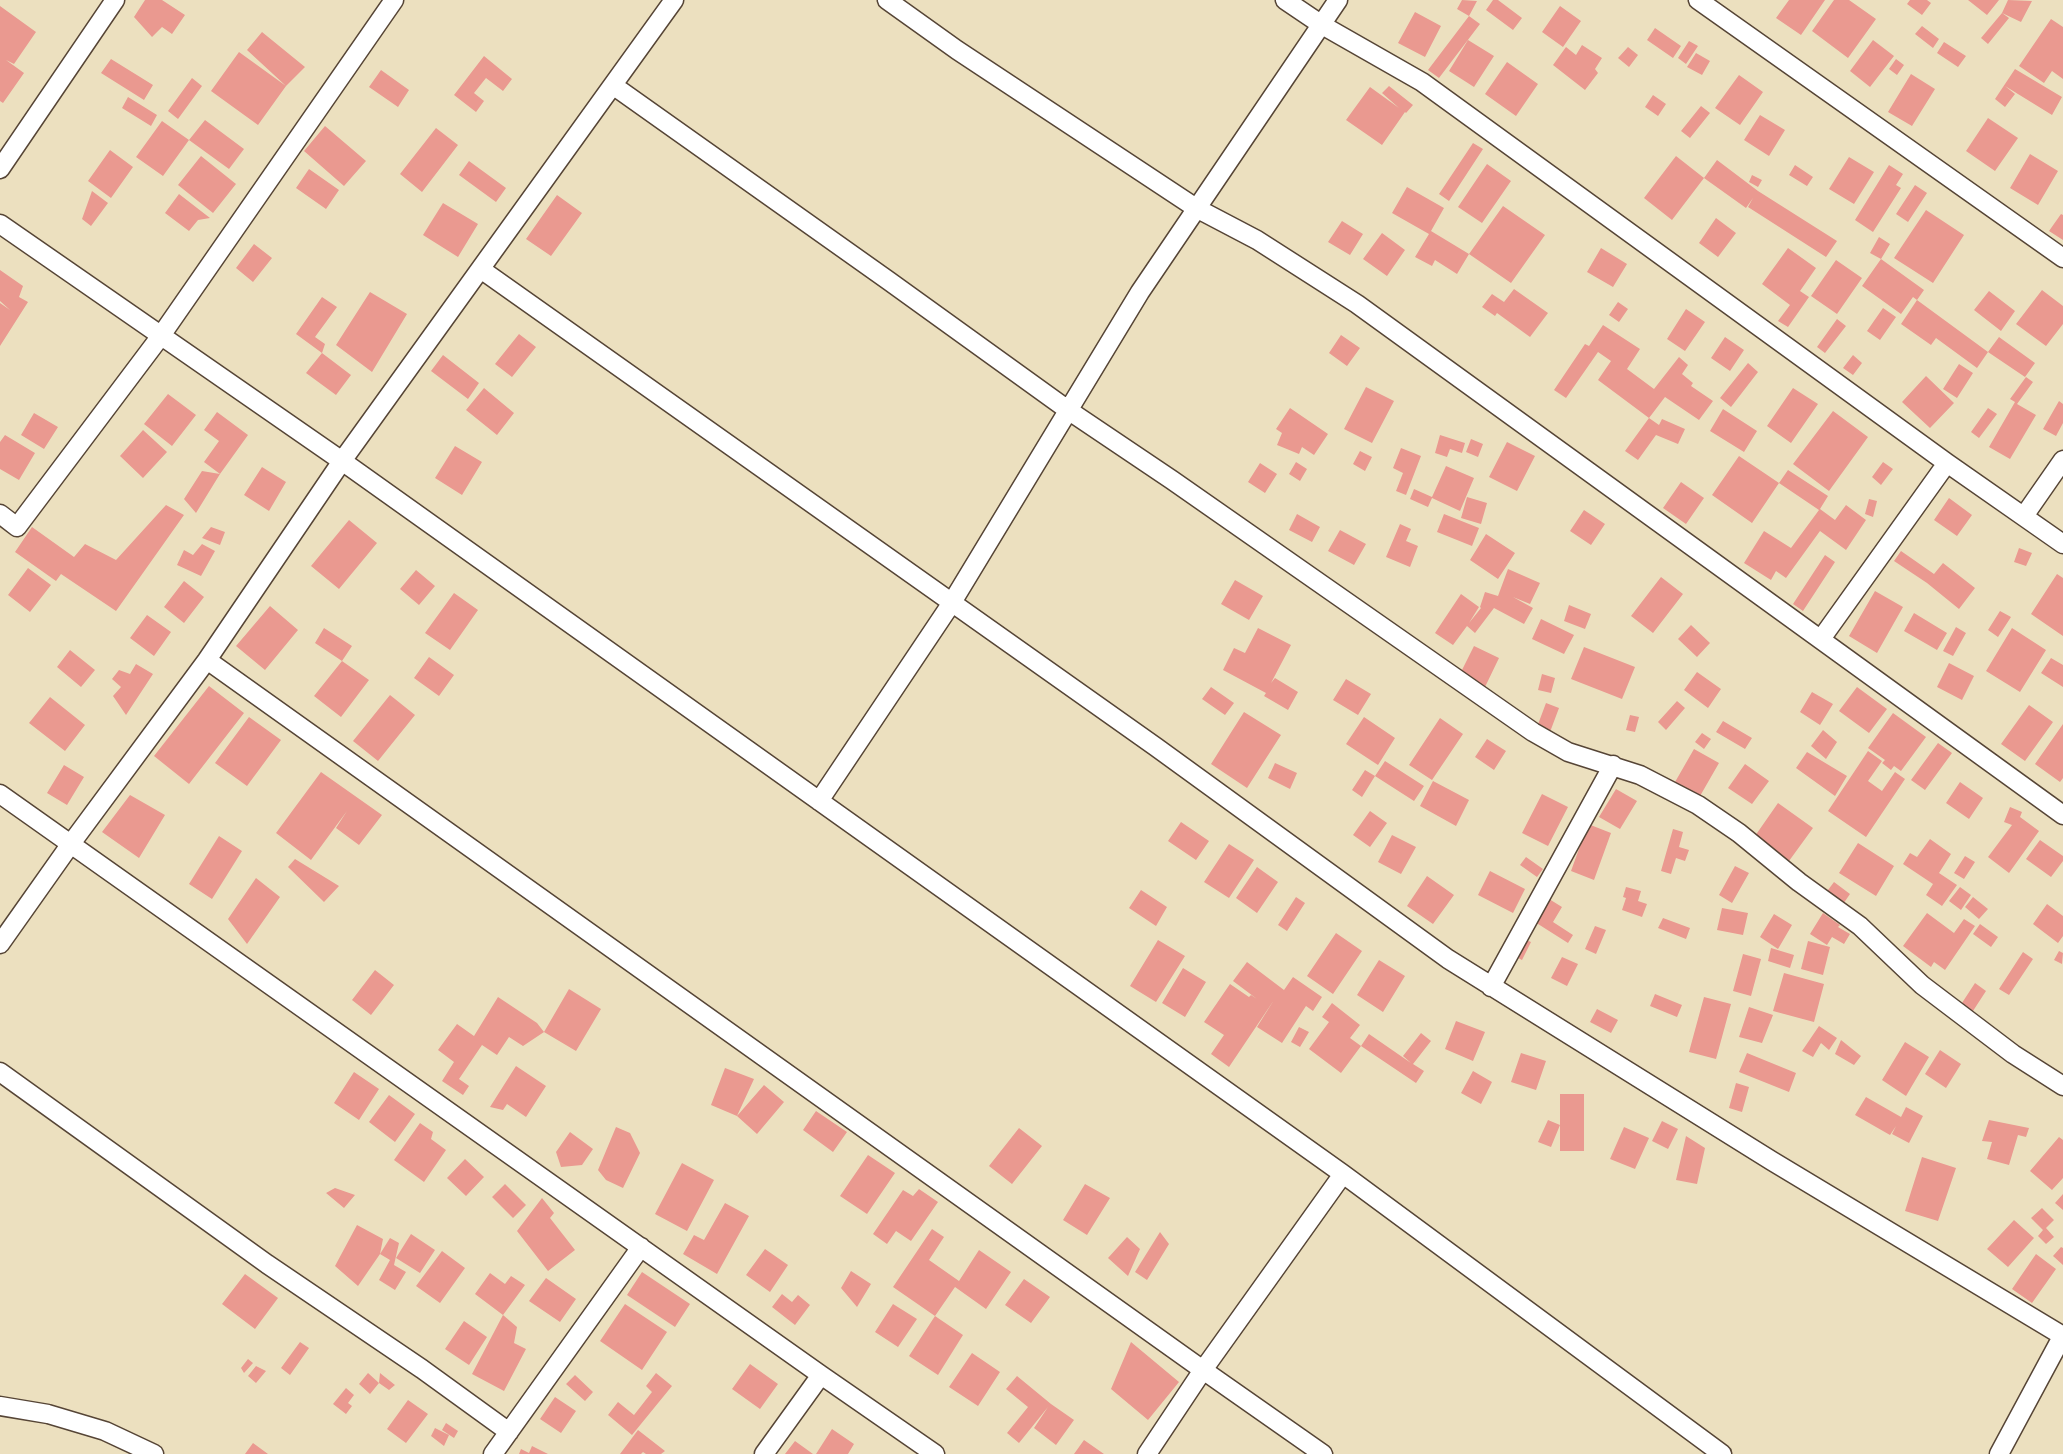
<!DOCTYPE html>
<html>
<head>
<meta charset="utf-8">
<style>
	body { margin:0 }
	canvas { display:block; background:#ece0bf }
</style>
</head>
<body>
<canvas width="2063" height="1454"></canvas>
<script>
const g = document.querySelector('canvas').getContext('2d');
g.lineJoin = 'round';
function paint(path, color) { g.fillStyle = color; g.fill(path, 'evenodd'); }
const poly = rows => new Path2D(rows.map(r => 'M' + r).join(''));
function stroke(path, color, width, dash) { g.strokeStyle = color; g.lineWidth = width; g.lineCap = dash ? 'butt' : 'round'; g.setLineDash(dash || []); g.stroke(path); }
paint(poly([
	[145,0,162,0,185,15,172,34,162,27,152,37,134,17],
	[1462,0,1477,1,1469,16,1457,9],
	[1493,0,1498,0,1522,18,1513,30,1486,10],
	[1789,0,1825,0,1801,35,1776,18],
	[1834,0,1849,0,1876,19,1848,58,1812,31],
	[1910,0,1927,0,1931,3,1922,15,1907,4],
	[1968,0,1999,0,1987,15],
	[2008,0,2032,1,2021,22,2002,13,2009,18,1988,44,1981,38,2002,13],
	[0,6,36,32,14,64,6,60,24,73,3,103,0,101],
	[1560,6,1581,21,1563,47,1542,32],
	[1415,12,1441,26,1425,57,1398,43],
	[1469,16,1480,24,1439,78,1428,70],
	[2051,19,2063,27,2063,79,2052,71,2044,83,2019,66],
	[1922,26,1939,39,1933,48,1915,34],
	[1655,28,1681,46,1673,58,1647,40],
	[262,32,305,67,286,86,247,50],
	[1468,40,1494,56,1474,87,1449,71],
	[1873,40,1894,56,1870,87,1850,71],
	[1689,41,1698,46,1686,64,1678,58],
	[1944,42,1966,56,1958,67,1937,53],
	[1582,45,1602,58,1595,69,1598,73,1585,90,1553,65,1566,47,1576,55],
	[1628,47,1638,55,1629,67,1618,58],
	[239,52,286,86,258,125,211,91],
	[1696,53,1710,61,1702,75,1687,67],
	[484,56,512,79,503,91,486,78,474,93,484,101,476,112,454,95],
	[111,59,153,85,144,100,101,73],
	[1896,59,1904,65,1897,75,1889,69],
	[1507,62,1538,84,1516,116,1485,94],
	[2015,69,2062,97,2052,115,2005,86,2015,94,2005,107,1995,99],
	[381,70,409,90,398,107,369,87],
	[1911,74,1935,89,1912,126,1888,112],
	[1739,75,1763,92,1740,125,1715,108],
	[192,78,202,86,178,119,168,111],
	[1389,86,1413,105,1406,113,1405,112,1382,145,1346,120,1370,87,1399,108,1382,93],
	[1653,95,1666,104,1658,116,1645,107],
	[128,97,157,115,151,126,122,108],
	[1701,106,1710,113,1690,138,1681,131],
	[1760,115,1785,130,1769,156,1744,140],
	[1988,118,2018,138,1995,171,1966,151],
	[205,120,244,149,229,169,189,140],
	[162,121,189,140,163,176,136,157],
	[325,126,366,161,344,186,304,151],
	[436,128,458,145,422,192,400,174],
	[1473,143,1483,149,1449,201,1439,194],
	[110,150,133,167,111,198,88,181],
	[2030,154,2058,171,2038,205,2010,188],
	[201,156,236,184,213,213,178,185],
	[1676,156,1704,178,1717,160,1758,191,1837,241,1826,257,1748,207,1753,198,1746,208,1704,178,1672,220,1644,198],
	[1849,157,1874,172,1854,204,1829,189],
	[469,161,506,188,496,202,459,175],
	[1487,164,1511,181,1482,223,1458,207],
	[1795,165,1813,177,1807,186,1789,175],
	[1889,165,1903,174,1896,185,1901,188,1873,232,1855,220],
	[309,169,339,190,326,209,296,188],
	[1752,175,1762,180,1758,187,1749,182],
	[1915,185,1927,193,1908,222,1896,214],
	[1407,187,1444,208,1431,231,1469,254,1457,274,1435,260,1432,266,1415,257,1429,234,1392,213],
	[92,191,108,203,91,226,82,219],
	[179,194,210,218,198,220,189,231,165,213],
	[557,195,582,213,551,256,526,239],
	[443,203,478,224,458,257,423,235],
	[1503,206,1545,235,1511,283,1469,254],
	[1926,210,1964,235,1933,283,1894,258],
	[2061,214,2063,215,2063,240,2049,231],
	[1716,218,1736,233,1718,257,1699,243],
	[1342,221,1363,234,1350,255,1328,242],
	[1382,233,1405,250,1387,276,1363,259],
	[1879,237,1890,244,1881,259,1870,253],
	[254,244,272,258,253,282,236,268],
	[1601,248,1627,264,1613,287,1587,272],
	[1788,248,1816,268,1800,291,1809,297,1788,327,1778,321,1790,305,1762,284],
	[1881,259,1924,290,1917,300,1913,297,1901,314,1862,286],
	[1836,260,1862,278,1837,314,1811,296],
	[0,270,23,286,19,297,28,302,0,346,0,303,10,310,0,301],
	[1514,289,1548,313,1530,337,1497,313,1495,316,1482,307,1492,294,1504,302],
	[2042,290,2063,306,2063,324,2046,346,2016,324],
	[1989,291,2015,311,2001,331,1974,310],
	[370,292,407,314,372,372,336,345],
	[322,297,337,307,315,337,325,344,322,353,296,334],
	[1917,300,1988,352,1977,368,1936,338,1931,345,1901,324],
	[1618,302,1628,309,1619,322,1609,315],
	[1883,308,1896,317,1880,340,1867,331],
	[1686,309,1705,322,1685,351,1667,339],
	[1837,319,1846,326,1825,353,1817,347],
	[1603,325,1640,349,1627,369,1654,389,1679,357,1688,365,1682,374,1693,383,1691,386,1713,401,1699,420,1665,397,1649,418,1598,380,1611,361,1598,352,1566,398,1554,390,1585,344,1589,346],
	[519,334,536,347,512,377,495,364],
	[1341,335,1360,348,1347,366,1329,353],
	[1725,337,1744,350,1730,371,1711,358],
	[1999,337,2035,363,2025,377,1988,352],
	[322,353,351,375,336,395,306,373],
	[443,355,479,383,468,399,431,371],
	[1853,355,1862,363,1853,375,1843,368],
	[1748,363,1758,372,1731,407,1720,398],
	[1959,364,1973,373,1957,398,1943,389],
	[1926,376,1954,403,1930,428,1902,402],
	[2026,377,2033,382,2017,404,2036,415,2010,459,1989,447,2015,402,2010,399],
	[1366,387,1394,401,1372,443,1344,429],
	[484,388,514,413,497,435,466,410],
	[1793,388,1818,404,1791,443,1767,426],
	[168,394,196,415,172,446,144,424],
	[2059,401,2063,404,2063,423,2056,436,2043,429],
	[1290,408,1328,434,1314,455,1302,447,1299,454,1277,445,1282,433,1276,429],
	[1988,408,1997,414,1979,438,1971,432],
	[1723,409,1757,431,1744,452,1710,431],
	[1833,411,1868,437,1829,491,1793,464],
	[217,412,248,435,220,474,196,513,184,499,202,471,220,474,204,462,219,441,204,430],
	[34,413,58,427,44,449,21,435],
	[1649,418,1659,425,1662,419,1685,429,1678,444,1656,435,1638,460,1625,451],
	[143,430,167,452,143,478,120,456],
	[5,435,35,453,19,480,0,469,0,442],
	[1440,435,1465,443,1462,453,1450,449,1447,457,1435,453],
	[1471,439,1483,444,1478,457,1466,452],
	[1507,442,1535,456,1517,491,1489,477],
	[455,446,482,462,462,495,435,478],
	[1401,448,1421,456,1406,495,1396,491,1403,473,1393,468],
	[1360,451,1372,457,1365,471,1353,464],
	[1739,456,1779,483,1752,523,1712,495],
	[1296,462,1307,469,1300,481,1289,474],
	[1883,462,1893,469,1881,485,1872,477],
	[1260,463,1277,474,1265,493,1248,482],
	[1446,466,1474,478,1460,511,1432,498,1428,507,1410,499,1414,489,1432,497],
	[262,467,286,482,269,511,244,495],
	[1788,470,1828,496,1820,509,1835,520,1846,505,1866,520,1846,550,1820,531,1786,578,1776,571,1771,580,1744,563,1764,531,1791,548,1819,510,1779,483],
	[1681,482,1704,498,1686,524,1663,508],
	[1467,497,1487,503,1481,524,1461,518],
	[1949,498,1972,515,1957,536,1934,520],
	[1869,499,1877,501,1873,517,1865,514],
	[166,505,184,515,116,611,61,574,56,581,15,552,32,527,74,557,85,544,116,560],
	[1584,510,1605,524,1591,545,1570,531],
	[1297,514,1320,527,1312,542,1289,530],
	[1444,514,1479,528,1472,546,1437,532],
	[349,520,377,543,339,589,311,566],
	[1400,524,1411,529,1406,541,1418,546,1410,567,1386,557],
	[211,527,225,532,220,545,202,538],
	[1340,530,1366,544,1354,565,1328,551],
	[1486,534,1515,553,1498,579,1470,560],
	[202,544,215,551,201,576,177,565,184,550,193,555],
	[2019,548,2032,553,2026,566,2014,562],
	[1901,551,1934,574,1943,563,1975,588,1959,609,1927,583,1894,561],
	[1825,555,1835,562,1803,611,1793,604],
	[28,568,51,585,30,612,8,595],
	[1508,569,1540,583,1530,604,1513,597,1533,608,1524,624,1494,608,1475,633,1467,626,1453,645,1435,633,1461,594,1479,607,1469,623,1481,608,1480,607,1485,592,1498,596],
	[416,570,435,586,419,605,400,589],
	[2057,574,2063,578,2063,636,2031,614],
	[1661,577,1683,594,1653,633,1631,616],
	[1235,580,1263,596,1249,620,1221,604],
	[184,581,204,597,184,623,164,607],
	[1875,591,1903,607,1877,653,1849,636],
	[454,593,478,610,450,650,425,633],
	[1569,605,1591,614,1585,629,1564,621],
	[270,606,298,630,265,670,236,646],
	[2000,611,2011,617,1998,637,1988,630],
	[1914,613,1947,633,1937,650,1904,631],
	[147,615,171,632,154,656,130,638],
	[1541,619,1574,635,1564,654,1532,639],
	[1691,625,1710,643,1697,657,1678,639],
	[1956,627,1966,633,1953,656,1943,651],
	[324,628,352,646,342,661,315,643],
	[1258,628,1291,645,1271,683,1275,678,1298,692,1288,710,1264,696,1266,693,1223,670,1234,648,1245,653],
	[2012,628,2046,650,2020,692,1986,671],
	[1474,646,1499,658,1485,687,1460,674],
	[1584,647,1635,667,1622,699,1571,679],
	[70,650,95,670,81,687,57,667],
	[429,657,454,675,439,696,414,678],
	[2051,658,2063,665,2063,687,2041,673],
	[342,661,369,680,341,717,314,696],
	[1949,663,1974,676,1962,700,1937,687],
	[136,664,153,674,126,715,113,696,121,687,112,679,119,670,130,674],
	[1697,672,1721,689,1708,708,1684,690],
	[1542,674,1555,678,1551,693,1538,690],
	[1346,679,1371,694,1358,715,1333,700],
	[209,686,244,713,189,784,154,756],
	[1211,687,1234,703,1225,715,1202,699],
	[1857,687,1887,709,1869,733,1839,711],
	[1812,692,1833,704,1820,725,1800,712],
	[390,695,415,715,378,761,353,741],
	[50,697,85,725,65,751,29,723],
	[1677,701,1685,708,1666,730,1658,722],
	[1546,703,1559,708,1550,732,1537,727],
	[2029,705,2053,722,2025,761,2001,744],
	[1244,712,1281,735,1247,788,1211,764],
	[1893,713,1926,737,1901,771,1894,766,1891,770,1882,763,1885,760,1868,748],
	[1630,715,1639,717,1635,732,1626,730],
	[249,717,281,740,247,786,215,763],
	[1364,717,1395,738,1378,765,1346,744],
	[1440,718,1463,734,1432,780,1409,765],
	[1723,721,1752,738,1745,749,1716,732],
	[2063,724,2063,778,2060,782,2035,764],
	[1823,730,1837,742,1826,759,1811,746],
	[1702,733,1711,739,1704,749,1695,742],
	[1487,739,1506,751,1494,770,1475,757],
	[1938,743,1952,753,1925,790,1911,780],
	[1694,749,1719,763,1696,803,1671,789],
	[1868,751,1882,761,1868,781,1882,791,1895,772,1905,779,1866,837,1828,811],
	[1807,752,1847,776,1835,796,1796,768],
	[1385,761,1424,786,1414,801,1375,776],
	[1275,763,1297,773,1290,789,1268,778],
	[1745,764,1769,781,1752,804,1728,788],
	[64,765,84,777,67,805,47,793],
	[1365,770,1375,776,1362,797,1352,790],
	[321,772,382,815,359,845,336,828,347,811,311,860,276,833],
	[1433,781,1469,800,1456,826,1420,806],
	[1960,782,1983,798,1969,819,1946,803],
	[1616,789,1637,801,1620,829,1599,817],
	[1542,794,1568,807,1548,846,1522,833],
	[130,795,165,815,139,858,102,832],
	[1778,803,1813,828,1789,861,1755,836],
	[2010,807,2022,812,2020,817,2039,831,2009,873,1988,857,2012,825,2004,822],
	[1370,811,1387,823,1370,847,1353,835],
	[1181,822,1209,841,1196,860,1168,841],
	[1588,824,1611,833,1594,880,1571,871],
	[1673,829,1683,832,1679,847,1689,850,1685,861,1676,858,1671,874,1661,871],
	[1392,835,1416,847,1401,874,1378,862],
	[219,836,242,851,212,899,189,884],
	[1930,839,1951,854,1939,873,1957,885,1942,906,1926,895,1933,884,1903,864,1910,853,1917,857],
	[2040,840,2063,856,2063,861,2051,877,2026,859],
	[1858,843,1894,866,1876,896,1839,873],
	[1229,844,1254,860,1229,898,1204,882],
	[1965,856,1975,862,1964,879,1954,873],
	[1526,857,1543,869,1537,877,1520,865],
	[295,859,339,886,324,902,288,867],
	[1735,866,1749,873,1732,903,1719,895],
	[1257,867,1278,882,1257,913,1236,898],
	[1490,871,1525,889,1513,913,1478,895],
	[1427,876,1454,895,1433,924,1407,906],
	[256,878,280,897,247,944,228,919],
	[1834,882,1850,894,1839,910,1822,898],
	[1626,887,1641,891,1638,901,1647,904,1642,917,1622,910,1626,898,1623,897],
	[1960,887,1971,895,1961,910,1949,901],
	[1141,890,1167,907,1156,926,1129,908],
	[1541,894,1562,907,1553,922,1573,935,1568,943,1527,917],
	[1296,897,1305,903,1287,931,1278,925],
	[1973,897,1988,909,1979,919,1965,907],
	[2047,904,2063,916,2063,936,2058,943,2033,924],
	[1722,908,1748,913,1743,935,1717,930],
	[1823,913,1840,925,1838,927,1850,934,1844,944,1832,937,1827,945,1810,934],
	[1927,913,1954,933,1964,919,1975,926,1945,970,1934,962,1931,967,1903,946],
	[1774,914,1792,925,1778,949,1760,937],
	[1663,918,1690,928,1686,939,1658,928],
	[1980,924,1998,937,1991,947,1973,934],
	[1595,926,1606,930,1596,954,1585,949],
	[1336,933,1362,951,1333,994,1307,976],
	[1519,937,1531,942,1522,960,1511,954],
	[1158,940,1185,956,1156,1002,1130,986],
	[1808,941,1830,947,1823,975,1801,969],
	[1771,948,1794,955,1790,968,1768,961],
	[2059,951,2063,953,2062,964,2054,960],
	[2023,952,2033,959,2009,995,1999,989],
	[1743,954,1761,959,1751,996,1733,991],
	[1562,957,1578,964,1567,986,1551,978],
	[1379,960,1405,976,1383,1012,1357,995],
	[1247,962,1284,990,1293,977,1322,997,1313,1011,1306,1006,1282,1043,1257,1027,1274,1000,1229,1067,1211,1054,1224,1035,1204,1022,1230,984,1249,997,1251,995,1257,999,1233,981],
	[1183,968,1206,982,1185,1017,1162,1003],
	[375,970,394,985,371,1015,352,1000],
	[1784,973,1824,984,1814,1022,1773,1011],
	[1975,983,1986,991,1971,1014,1960,1006],
	[569,989,601,1009,576,1051,544,1032],
	[1655,994,1682,1005,1677,1017,1650,1006],
	[498,997,537,1023,544,1032,523,1046,509,1037,497,1055,482,1045,459,1079,469,1086,463,1095,442,1081,454,1062,438,1050,457,1024,474,1036],
	[1704,997,1731,1004,1716,1059,1689,1052],
	[1332,1003,1360,1025,1350,1038,1361,1046,1369,1034,1411,1063,1403,1056,1421,1033,1431,1041,1413,1064,1424,1071,1416,1083,1361,1046,1341,1073,1309,1049,1329,1022,1322,1017],
	[1749,1007,1773,1015,1762,1043,1739,1037],
	[1597,1009,1618,1020,1611,1033,1590,1022],
	[1456,1021,1485,1032,1473,1061,1445,1049],
	[1819,1026,1837,1038,1829,1050,1821,1043,1813,1057,1802,1051],
	[1299,1027,1309,1032,1300,1047,1291,1042],
	[1841,1040,1861,1056,1854,1065,1835,1054],
	[1905,1042,1929,1057,1906,1096,1882,1080],
	[1940,1050,1961,1064,1946,1088,1925,1074],
	[1521,1053,1546,1061,1536,1090,1511,1082],
	[1747,1053,1796,1073,1789,1092,1739,1072],
	[516,1066,546,1086,526,1117,507,1104,503,1110,490,1107],
	[725,1068,754,1079,737,1116,711,1105],
	[1473,1071,1492,1082,1481,1104,1461,1093],
	[354,1072,379,1089,359,1120,334,1103],
	[1736,1083,1749,1087,1742,1112,1729,1108],
	[764,1085,784,1102,757,1134,737,1116],
	[1560,1094,1584,1094,1584,1151,1560,1151,1560,1125,1551,1147,1538,1142,1548,1120,1560,1125],
	[389,1095,415,1114,395,1142,369,1122],
	[1866,1097,1901,1117,1906,1107,1923,1116,1909,1143,1892,1134,1896,1126,1890,1135,1855,1115],
	[816,1111,847,1132,833,1152,803,1130],
	[1989,1120,2029,1128,2026,1137,2018,1135,2009,1165,1987,1159,1992,1142,1982,1141],
	[1662,1121,1678,1129,1668,1149,1652,1141],
	[420,1123,433,1132,431,1139,446,1150,424,1182,394,1160],
	[616,1127,630,1133,640,1153,623,1188,606,1180,598,1170],
	[1624,1127,1649,1138,1635,1169,1610,1159],
	[1019,1128,1042,1146,1012,1184,989,1166],
	[570,1132,593,1149,582,1165,561,1167,556,1152],
	[1686,1136,1705,1148,1697,1184,1676,1180],
	[2059,1137,2063,1140,2063,1178,2052,1190,2030,1171],
	[868,1155,895,1173,867,1214,840,1196],
	[1922,1157,1956,1168,1938,1221,1905,1211],
	[465,1159,484,1177,466,1196,447,1178],
	[682,1163,714,1180,687,1231,655,1214],
	[505,1184,526,1205,513,1218,492,1197],
	[1085,1184,1110,1198,1087,1235,1063,1220],
	[335,1188,355,1195,344,1208,326,1193],
	[919,1189,938,1202,911,1241,896,1231,887,1244,873,1234,903,1190,913,1196],
	[2063,1194,2063,1210,2055,1203],
	[542,1198,554,1213,550,1218,575,1250,548,1271,517,1231],
	[725,1203,749,1216,717,1274,683,1254,694,1235,704,1240],
	[2042,1208,2054,1220,2046,1228,2054,1237,2046,1244,2038,1236,2043,1230,2031,1218],
	[2014,1220,2034,1238,2008,1267,1987,1249],
	[357,1225,383,1239,380,1254,358,1286,335,1266],
	[932,1229,944,1237,929,1260,959,1281,979,1250,1011,1272,986,1309,955,1287,935,1316,893,1287],
	[1160,1232,1169,1244,1147,1280,1135,1272],
	[411,1234,435,1250,420,1273,396,1258],
	[1127,1237,1140,1249,1128,1276,1108,1258],
	[390,1238,399,1243,394,1265,406,1272,395,1290,379,1280,390,1260,380,1254],
	[2061,1247,2063,1248,2063,1265,2053,1256],
	[765,1249,788,1265,770,1292,746,1275],
	[442,1251,465,1268,440,1303,416,1286],
	[2036,1254,2056,1269,2032,1303,2012,1289],
	[851,1271,871,1284,857,1307,841,1288],
	[642,1272,690,1304,675,1327,627,1295],
	[490,1273,505,1284,511,1276,525,1285,503,1315,475,1294],
	[245,1274,278,1298,255,1329,222,1304],
	[546,1278,576,1299,560,1322,529,1301],
	[1024,1279,1050,1297,1031,1323,1005,1305],
	[782,1294,792,1302,798,1295,810,1305,795,1325,772,1307],
	[625,1304,667,1332,642,1370,600,1341],
	[893,1304,917,1319,898,1347,875,1332],
	[503,1315,517,1327,514,1343,526,1349,504,1391,472,1374],
	[935,1316,963,1335,938,1375,909,1356],
	[464,1321,487,1337,469,1365,445,1349],
	[300,1342,309,1348,290,1375,281,1368],
	[1131,1342,1179,1382,1148,1420,1111,1389],
	[972,1353,1000,1372,978,1406,949,1387],
	[248,1359,253,1363,244,1373,241,1368],
	[750,1364,778,1384,760,1409,732,1389],
	[256,1366,266,1371,256,1383,248,1376],
	[368,1373,379,1383,370,1394,359,1384],
	[380,1373,395,1385,389,1390,379,1383],
	[656,1373,672,1386,632,1435,608,1415,618,1402,634,1415,652,1392,646,1386],
	[575,1375,593,1392,585,1401,566,1384],
	[1017,1376,1051,1404,1074,1420,1056,1445,1034,1428,1048,1407,1019,1443,1007,1433,1028,1407,1006,1389],
	[346,1388,354,1395,348,1403,352,1406,346,1414,333,1404],
	[555,1397,576,1411,561,1433,540,1419],
	[408,1400,428,1414,406,1443,387,1429],
	[446,1423,458,1431,454,1438,442,1430],
	[435,1428,449,1435,444,1446,431,1436],
	[832,1429,854,1444,848,1454,816,1454],
	[638,1430,665,1451,661,1454,646,1454,643,1452,641,1454,620,1454],
	[1084,1440,1104,1454,1074,1454],
	[795,1441,813,1454,785,1454],
	[253,1443,268,1454,245,1454],
	[532,1446,548,1454,519,1454,521,1449,529,1453]
]), '#ea9990');
const minor = poly([
	[887,0,957,50,1196,208,1257,240,1357,304,2063,815],
	[1285,0,1322,25,1422,82,1947,463,2063,544],
	[1698,0,2063,258],
	[614,86,889,281,1068,410,1172,480,1533,732,1568,752,1640,775,1698,805,1739,833,1799,882,1860,926,1922,985,2013,1054,2063,1086],
	[0,169,115,0],
	[0,224,342,461,1343,1174,1722,1454],
	[482,270,1156,747,1448,959,1772,1161,2063,1336],
	[0,514,17,527,160,337,394,0],
	[2024,516,2063,460],
	[1821,639,1947,463],
	[207,660,1203,1370,1323,1454],
	[0,794,821,1375,935,1454],
	[819,801,951,604,1140,292,1338,0],
	[0,944,70,845,207,660,342,461,674,0],
	[1491,987,1613,765],
	[0,1072,267,1264,422,1369,509,1432],
	[0,1406,48,1414,105,1431,154,1454],
	[493,1454,641,1247],
	[764,1454,821,1375],
	[1147,1454,1203,1370,1343,1174],
	[1999,1454,2063,1335]
]);
stroke(minor, '#564536', 21);
stroke(minor, '#fff', 18);
</script>
</body>
</html>
